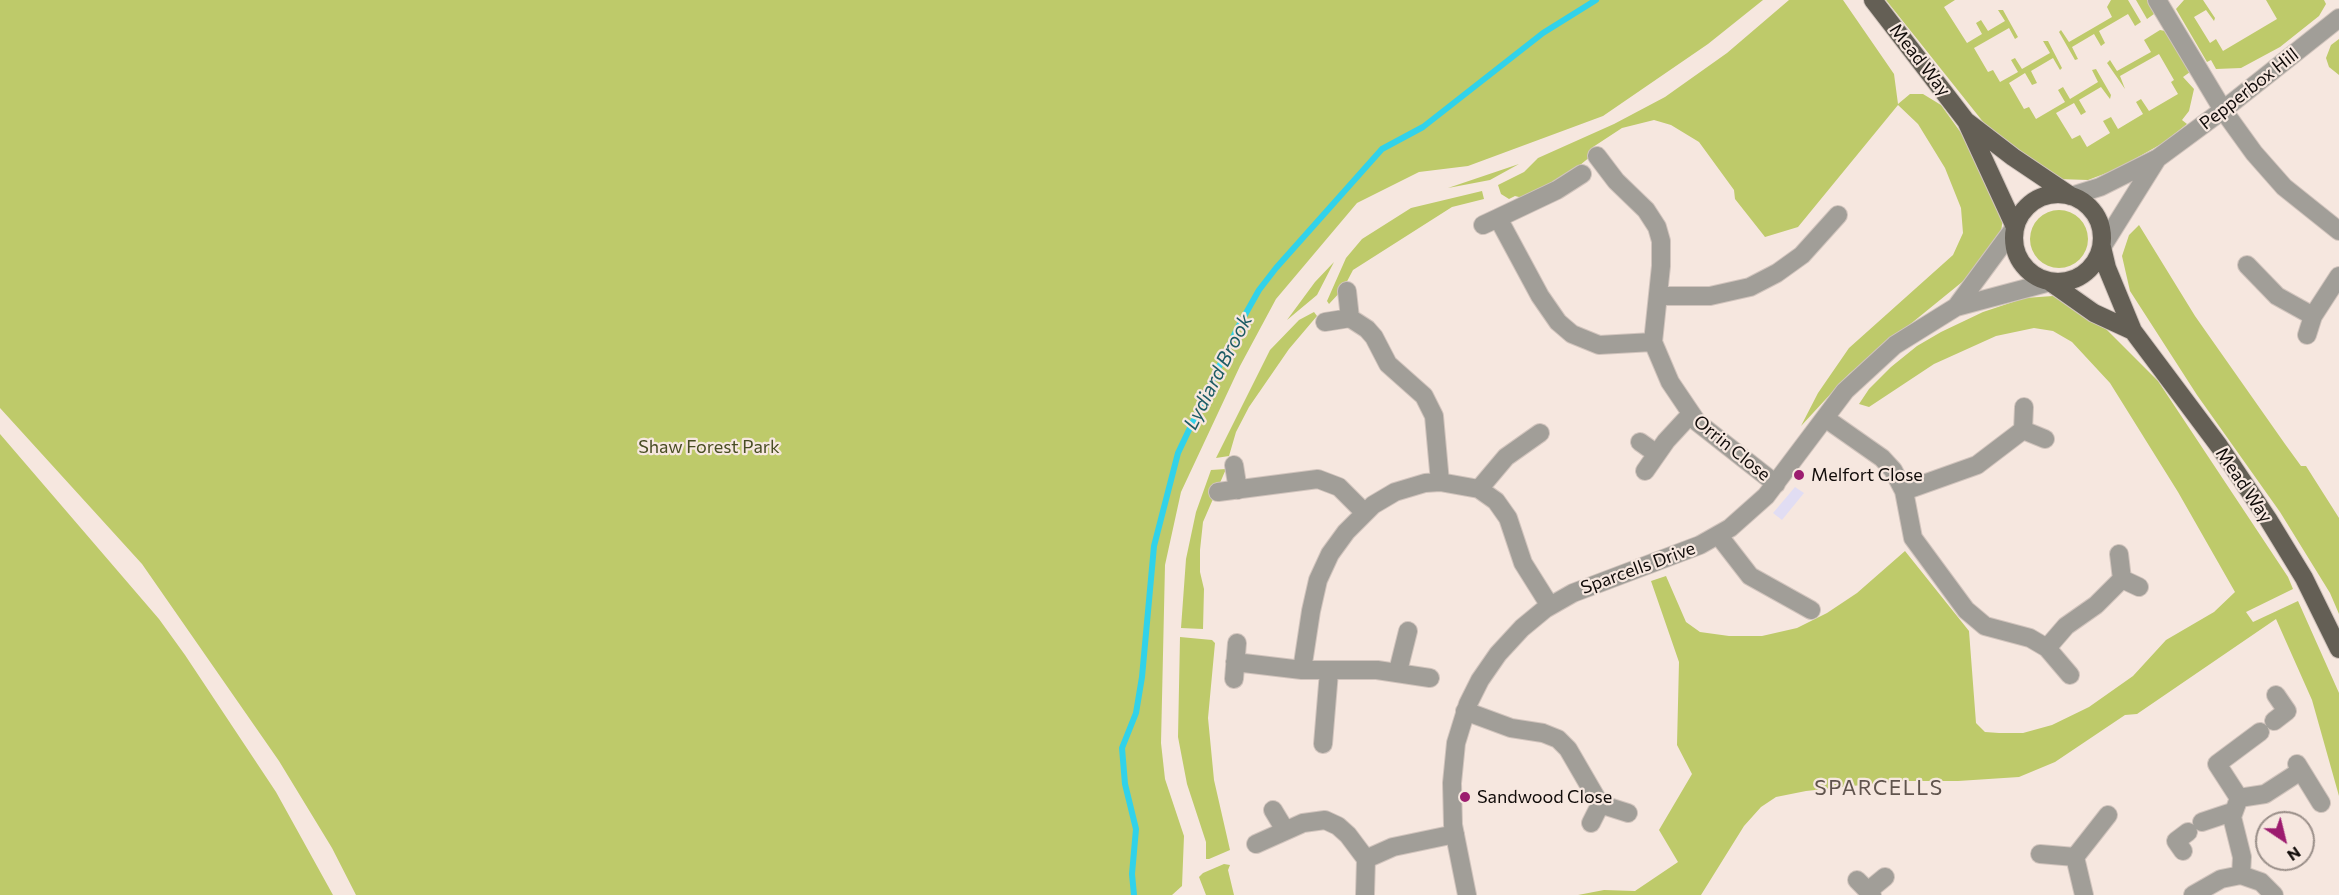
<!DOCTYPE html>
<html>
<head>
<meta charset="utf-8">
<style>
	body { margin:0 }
	#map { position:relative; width:2339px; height:895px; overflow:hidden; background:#f6e7df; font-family:Commissioner,sans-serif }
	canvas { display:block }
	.north { position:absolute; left:2255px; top:811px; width:60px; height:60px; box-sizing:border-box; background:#f6e7df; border:2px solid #9a8f89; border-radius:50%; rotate:145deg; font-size:16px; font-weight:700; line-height:24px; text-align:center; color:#100b09 }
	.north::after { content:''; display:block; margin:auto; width:21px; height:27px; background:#9c1c6f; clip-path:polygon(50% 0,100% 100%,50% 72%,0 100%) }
</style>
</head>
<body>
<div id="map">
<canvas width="2339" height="895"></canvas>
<div class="north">N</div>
</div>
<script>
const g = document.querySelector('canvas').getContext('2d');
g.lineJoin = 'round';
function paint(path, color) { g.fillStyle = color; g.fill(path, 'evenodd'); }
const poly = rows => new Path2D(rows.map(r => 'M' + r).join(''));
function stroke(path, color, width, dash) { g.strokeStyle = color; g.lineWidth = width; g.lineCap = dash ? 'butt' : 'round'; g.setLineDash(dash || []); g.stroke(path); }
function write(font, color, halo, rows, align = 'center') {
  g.font = font + ' Commissioner,sans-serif'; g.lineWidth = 4.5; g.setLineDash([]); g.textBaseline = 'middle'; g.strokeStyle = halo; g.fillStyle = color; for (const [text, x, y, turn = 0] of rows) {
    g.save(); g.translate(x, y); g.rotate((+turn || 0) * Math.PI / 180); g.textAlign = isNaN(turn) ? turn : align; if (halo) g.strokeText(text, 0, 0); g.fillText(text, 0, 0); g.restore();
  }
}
paint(poly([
	[1795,487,1804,493,1782,520,1773,513]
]), '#e1ddf3');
paint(poly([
	[0,0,1763,0,1708,44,1603,116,1468,166,1419,172,1357,203,1276,299,1240,366,1181,492,1165,565,1161,743,1165,779,1184,836,1182,886,1172,895,356,895,332,848,279,761,142,564,0,408],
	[1789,0,1843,0,1894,74,1898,104,1910,94,1923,94,1941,105,1969,144,2003,216,2001,233,1967,278,1849,374,1801,426,1818,393,1849,348,1953,255,1963,233,1961,208,1945,168,1918,124,1898,105,1798,227,1765,237,1735,199,1734,190,1699,142,1671,125,1654,120,1622,128,1593,147,1591,156,1568,175,1523,198,1515,196,1509,199,1501,194,1498,185,1524,172,1538,158,1614,124,1665,97,1727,53],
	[1886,0,1955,0,1944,7,1967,43,1982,34,1976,23,1981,20,1988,31,2005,21,1998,10,2003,10,2018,37,2015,39,2009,28,1974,48,1988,72,1993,70,2000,82,2018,72,2011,60,2015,58,2022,69,2050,53,2043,41,2048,41,2062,68,2060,70,2053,58,2031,71,2037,83,2032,85,2025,73,2009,83,2024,109,2029,107,2036,119,2065,102,2058,90,2063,87,2070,99,2098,82,2092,70,2096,69,2111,95,2110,99,2101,87,2079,100,2086,112,2081,115,2074,103,2056,113,2072,139,2080,135,2087,147,2110,133,2103,121,2111,117,2118,129,2143,114,2136,102,2141,99,2149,111,2178,94,2171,82,2174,80,2159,54,2120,76,2125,89,2107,63,2110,60,2117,71,2151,52,2144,40,2160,30,2165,31,2190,72,2183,77,2194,89,2189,111,2182,120,2187,124,2163,143,2117,169,2088,180,2058,179,2005,144,1984,123],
	[2111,0,2128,0,2141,22,2135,26,2128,14,2099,31,2105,43,2101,46,2094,34,2072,47,2078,59,2075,60,2059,32,2061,30,2069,42,2112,17,2107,7],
	[2136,0,2149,0,2154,14,2147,19],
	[2184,0,2203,0,2215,18,2214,21,2206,10,2194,17,2210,43,2216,39,2223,51,2277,19,2266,0,2324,0,2326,4,2319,16,2280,47,2241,68,2216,69,2211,60,2207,62,2176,9],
	[2339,39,2339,75,2329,67,2326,58,2331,45],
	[1519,164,1490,180,1448,188],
	[1482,191,1484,199,1452,207,1353,270,1343,289,1329,304,1327,301,1346,258,1362,239,1411,208],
	'2030 239a29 29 0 1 1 58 0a29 29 0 1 1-58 0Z',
	[2139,225,2195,316,2285,444,2301,466,2306,466,2339,518,2339,614,2330,593,2280,512,2197,395,2130,291,2122,256,2129,235],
	[1334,262,1317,295,1287,320,1315,282],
	[2053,296,2099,322,2158,381,2288,577,2293,589,2246,612,2253,622,2298,601,2339,693,2339,796,2312,700,2276,619,2137,714,2125,715,2055,762,2019,777,1958,781,1899,781,1806,791,1776,797,1761,807,1744,826,1701,895,1578,895,1604,890,1635,891,1678,862,1659,830,1692,774,1677,745,1679,662,1651,581,1666,576,1686,622,1700,632,1729,636,1762,636,1797,628,1827,613,1857,593,1905,551,1969,631,1976,723,1985,732,1999,733,2023,733,2052,725,2089,707,2133,676,2166,640,2214,612,2235,592,2178,492,2110,383,2072,342,2053,331,2034,328,1996,336,1934,364,1869,407,1859,404,1869,389,1891,367,1917,346,1941,332,1983,312,2025,298],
	[1314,312,1317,316,1289,349,1249,407,1236,432,1229,456,1216,458,1270,350,1299,320],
	[0,434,159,619,185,655,276,792,333,895,0,895],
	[1226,469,1203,522,1200,550,1200,572,1204,589,1203,629,1181,628,1186,559,1196,512,1211,470],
	[1180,637,1212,640,1215,643,1208,718,1214,780,1230,850,1209,859,1206,859,1206,842,1187,784,1178,737],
	[1224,864,1230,865,1228,870,1234,895,1206,895,1199,877,1203,873]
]), '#beca6a');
stroke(poly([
	[1134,895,1132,874,1136,829,1125,784,1122,748,1136,713,1142,677,1154,546,1178,453,1237,329,1259,290,1276,268,1382,149,1423,127,1543,33,1596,0]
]), '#31d2ea', 6);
const minor = poly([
	[2157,0,2223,110,2254,153,2284,187,2339,231],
	[1597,156,1616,181,1646,210,1657,227,1661,241,1661,266,1653,342,1670,382,1697,422,1776,484],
	[2071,196,2100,187,2158,158,2223,110,2339,18],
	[1498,218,1557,190,1582,174],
	[1483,225,1498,218,1540,296,1558,322,1572,334,1599,345,1653,342],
	[2102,247,2157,159],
	[2247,265,2277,296,2313,316],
	[1347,291,1350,318],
	[1658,296,1710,296,1750,287,1777,273,1802,255,1838,215],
	[1956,307,2015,227],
	[1325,322,1350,318,1367,329,1374,337,1388,364,1424,396,1434,416,1440,482],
	[2307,335,2313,316,2339,276],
	[1825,418,1882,458,1893,470,1904,491,1913,538,1966,610,1985,626,2030,638,2047,648,2066,626,2096,605,2122,579,2119,554],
	[2023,430,2045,439],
	[1640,442,1657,454],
	[1234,465,1238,490],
	[1645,471,1666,441,1690,415],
	[1479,489,1506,457,1540,433],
	[1904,491,1977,465,2023,430,2024,407],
	[1218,492,1318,479,1339,487,1364,512],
	[1719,536,1750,576,1811,610],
	[2122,579,2139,587],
	[2047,648,2070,675],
	[1235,662,1302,670,1311,611,1318,580,1330,554,1346,532,1373,505,1395,492,1425,483,1440,482,1479,489,1496,501,1508,518,1523,563,1550,606],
	[1302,670,1377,670,1430,678],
	[1398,671,1408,631],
	[1234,679,1237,643],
	[1465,711,1511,728,1543,733,1558,739,1568,749,1597,799,1606,806,1628,813],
	[2274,721,2287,711,2276,695],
	[1323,744,1329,672],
	[2297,764,2321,803],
	[2239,798,2265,794,2299,772],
	[1273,810,1285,830],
	[2202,822,2232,812],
	[1591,823,1601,803],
	[1256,844,1303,823,1325,820,1338,826,1348,835,1366,859],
	[2183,851,2176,841,2188,832],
	[2040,854,2075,857,2084,895],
	[2075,857,2108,815],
	[2241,875,2242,857,2232,817,2239,798,2217,764,2260,732],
	[1857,880,1872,895],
	[1868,891,1885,877],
	[1365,895,1366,859,1393,847,1455,834],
	[1467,895,1453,825,1452,783,1456,743,1468,704,1480,680,1498,654,1522,628,1545,609,1573,593,1700,545,1730,528,1766,496,1845,391,1895,345,1956,307,2050,282],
	[2193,895,2221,879,2241,875,2261,882,2274,895]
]);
const major = poly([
	[1873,0,1966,121,2013,157,2071,196],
	[1967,123,2015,227],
	'2014 238a44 44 0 1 1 88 0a44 44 0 1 1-88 0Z',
	[2102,247,2107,268,2133,331,2219,446,2268,519,2304,578,2339,649],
	[2050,282,2094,313,2133,331]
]);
stroke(minor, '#d1c4bd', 20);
stroke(major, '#d1c4bd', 20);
stroke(minor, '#a19e98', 18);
stroke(major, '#645f55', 18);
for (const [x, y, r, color] of [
	[1799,475,6,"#9c1c6f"],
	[1465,797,6,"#9c1c6f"]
]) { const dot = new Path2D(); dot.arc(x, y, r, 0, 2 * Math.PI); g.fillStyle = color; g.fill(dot); stroke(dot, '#f6e7df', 2); }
write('18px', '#100b09', '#f6e7df', [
	["Mead Way",1920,60,52],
	["Pepperbox Hill",2249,89,-38],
	["Orrin Close",1732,448,39],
	["Mead Way",2244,485,56],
	["Sparcells Drive",1638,568,-20]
]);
write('18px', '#484d23', '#f6e7df', [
	["Shaw Forest Park",709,447]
]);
write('18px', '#100b09', '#f6e7df', [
	["Melfort Close",1811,475],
	["Sandwood Close",1477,797]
], 'left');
write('italic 20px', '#1e5c65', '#f6e7df', [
	["Lydiard Brook",1218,372,-63]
]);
g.letterSpacing = '1.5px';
write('21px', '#60544d', '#f6e7df', [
	["SPARCELLS",1879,788]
]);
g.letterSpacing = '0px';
</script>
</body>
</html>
